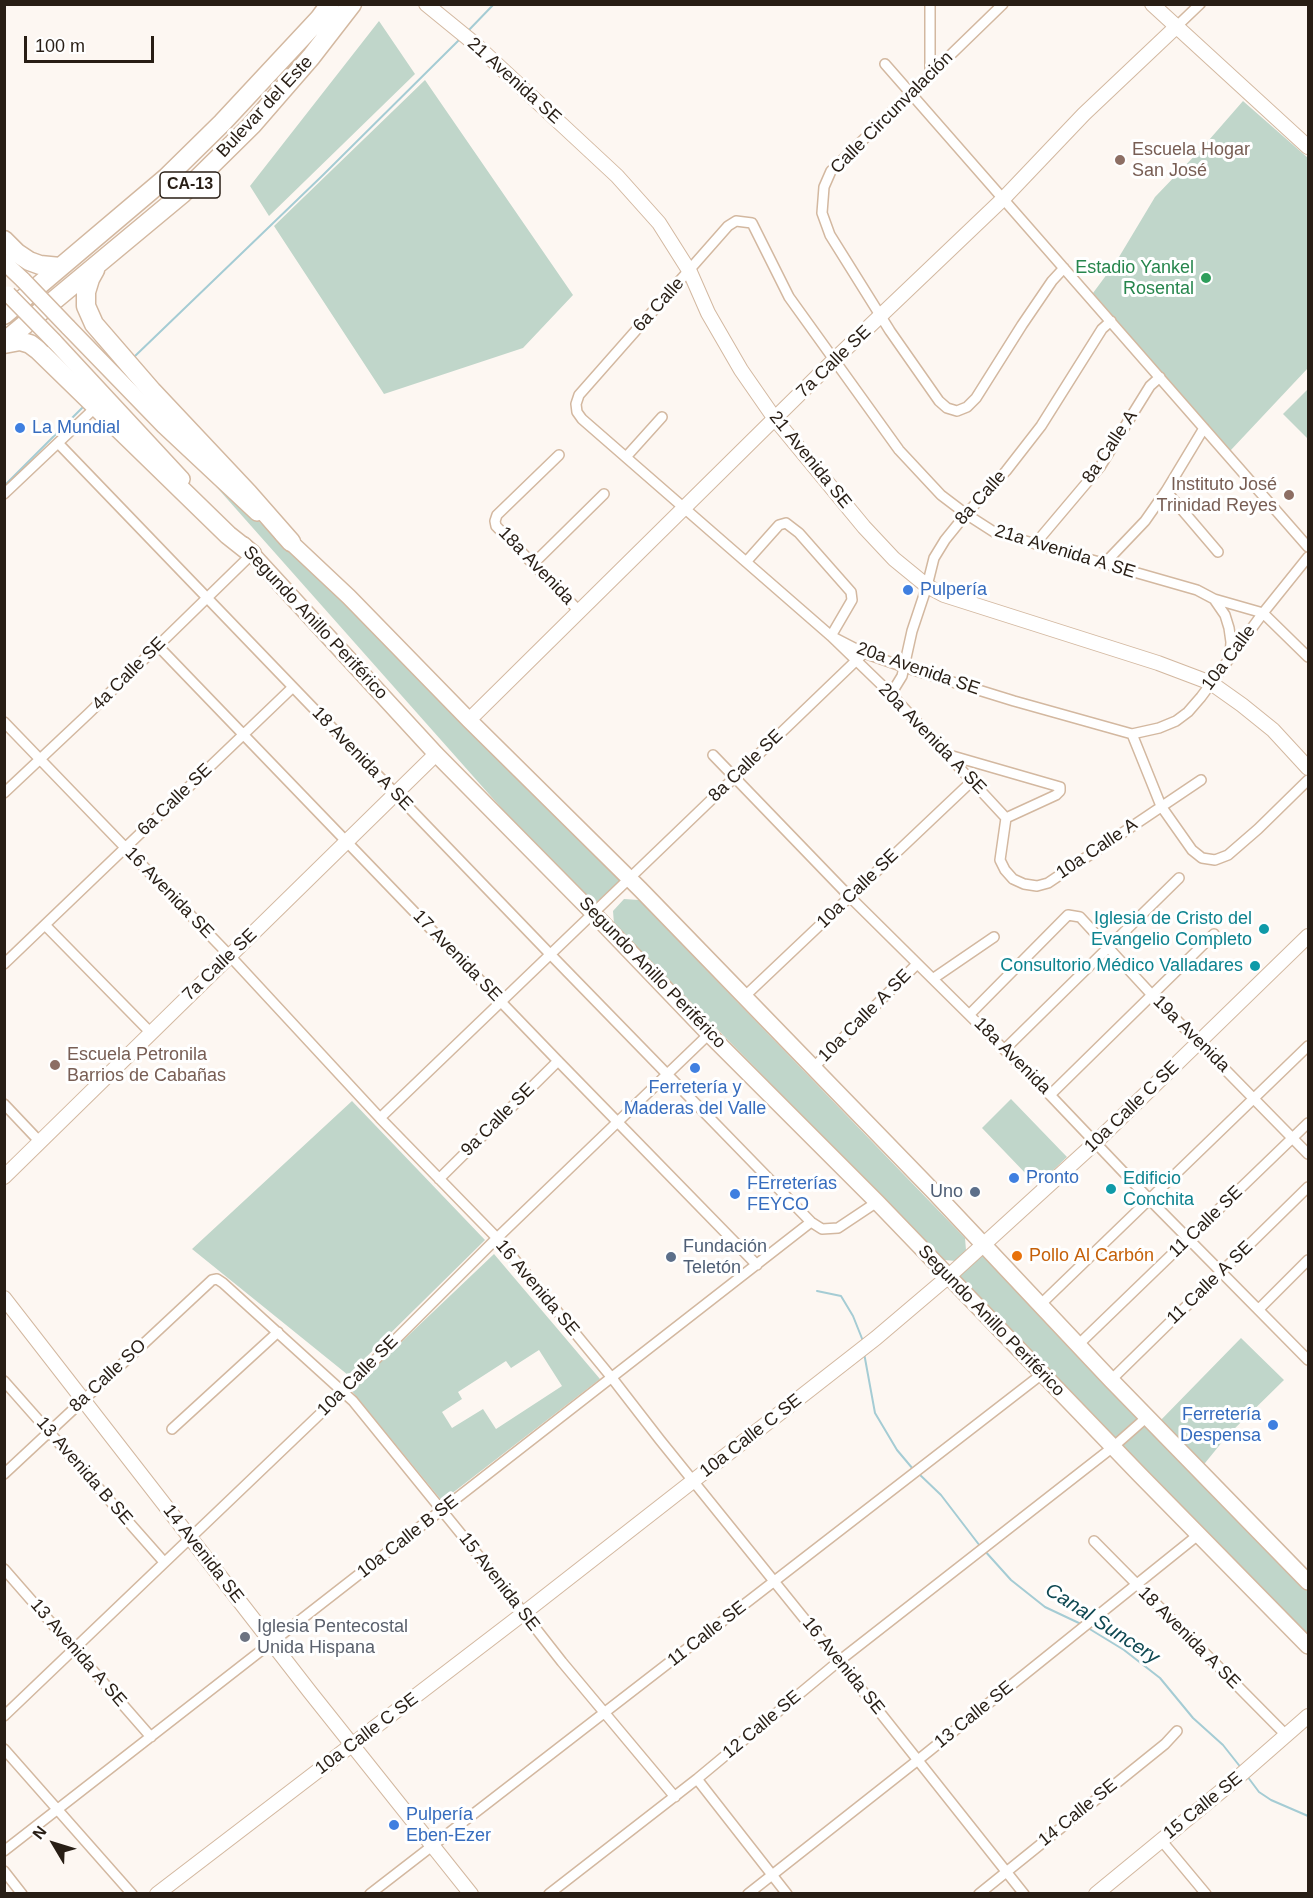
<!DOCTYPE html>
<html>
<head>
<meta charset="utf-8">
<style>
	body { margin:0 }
	#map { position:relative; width:1313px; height:1898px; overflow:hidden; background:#fdf7f2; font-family:Arial,sans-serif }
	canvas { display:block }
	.frame { position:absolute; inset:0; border:6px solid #281e15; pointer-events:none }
	.north { position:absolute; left:24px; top:1814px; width:60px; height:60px; -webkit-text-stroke:4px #fff; paint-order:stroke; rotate:308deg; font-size:16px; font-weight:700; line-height:24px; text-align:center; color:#281e15 }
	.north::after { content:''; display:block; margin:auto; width:21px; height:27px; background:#281e15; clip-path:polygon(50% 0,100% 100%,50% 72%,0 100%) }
	.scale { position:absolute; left:24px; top:36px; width:130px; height:27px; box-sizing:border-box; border:3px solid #281e15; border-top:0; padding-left:8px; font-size:18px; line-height:21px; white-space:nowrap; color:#281e15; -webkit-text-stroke:4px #fff; paint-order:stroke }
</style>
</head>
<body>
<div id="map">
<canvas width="1313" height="1898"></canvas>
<div class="frame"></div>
<div class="north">N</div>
<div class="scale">100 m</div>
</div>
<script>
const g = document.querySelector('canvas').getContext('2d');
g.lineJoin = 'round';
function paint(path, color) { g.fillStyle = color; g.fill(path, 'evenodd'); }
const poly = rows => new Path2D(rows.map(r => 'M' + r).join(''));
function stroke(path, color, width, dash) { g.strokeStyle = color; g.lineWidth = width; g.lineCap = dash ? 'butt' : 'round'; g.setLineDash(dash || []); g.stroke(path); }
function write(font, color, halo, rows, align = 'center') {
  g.font = font + ' Arial,sans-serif'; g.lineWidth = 6; g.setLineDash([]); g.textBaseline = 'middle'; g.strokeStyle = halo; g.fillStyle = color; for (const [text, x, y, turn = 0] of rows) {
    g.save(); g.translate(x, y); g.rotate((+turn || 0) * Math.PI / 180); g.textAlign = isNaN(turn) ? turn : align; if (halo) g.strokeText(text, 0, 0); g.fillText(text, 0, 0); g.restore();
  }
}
paint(poly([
	[379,21,415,74,269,216,250,186],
	[425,80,573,295,523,348,384,394,274,226],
	[1243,101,1308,158,1308,368,1230,451,1093,293,1116,262,1155,197,1202,148],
	[1308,389,1308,439,1283,414],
	[205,474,356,607,622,879,590,908],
	[624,899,639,900,965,1238,966,1250,956,1261,944,1260,614,924,613,911],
	[1011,1099,1067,1157,1045,1178,1029,1177,982,1128],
	[352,1101,485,1240,348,1375,192,1249],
	[984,1250,1146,1417,1112,1445,952,1280],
	[494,1254,600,1379,442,1501,351,1390],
	[539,1350,562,1386,496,1429,483,1409,452,1428,442,1412,462,1399,458,1392,506,1361,511,1368],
	[1241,1338,1284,1380,1227,1436,1201,1468,1157,1424],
	[1147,1418,1308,1582,1308,1646,1114,1447]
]), '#c0d6ca');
stroke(poly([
	[467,32,494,4],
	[134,357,323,175,460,39],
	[4,486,85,405],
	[817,1291,841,1296,853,1316,863,1341],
	[864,1353,875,1413,897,1450,913,1469],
	[918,1473,941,1495,980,1546],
	[984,1550,1011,1580,1045,1607,1081,1624],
	[1088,1628,1124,1650,1160,1678,1193,1718,1223,1745,1242,1769],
	[1247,1776,1259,1792,1271,1800,1308,1816]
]), '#a5ccd4', 2);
const street = poly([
	[930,4,930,74],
	[1003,4,831,171,824,187,822,213,830,235,890,331,939,401,947,408,957,411,967,407,976,398,1022,325,1052,281,1064,268],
	[1176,27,1200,4],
	[885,64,1308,547],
	[58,443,550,954,811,1222,822,1229,838,1228,877,1202],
	[559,455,497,515,495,521,496,526,579,611],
	[626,457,662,417],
	[1166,491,1218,552],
	[4,494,97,406],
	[1035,544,1100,467,1132,415,1150,386,1160,377],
	[746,562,779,525,786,523,799,533,851,592,852,600,831,636,891,694,1006,818],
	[533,564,604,494],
	[1104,564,1145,521,1166,491,1204,428],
	[1214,599,1263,613,1308,657],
	[158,646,558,1061,757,1265],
	[1230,658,1231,642,1229,628,1225,615,1214,599,1197,590,994,532,966,514,941,495,899,450,789,297,752,223,736,221,728,226,579,395,576,404,577,412,582,419,831,636,864,653,904,667,1014,701,1132,734,1159,728,1176,721,1188,712,1201,697,1263,613,1308,557],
	[891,694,902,676,912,631,927,586,934,558,945,540,966,514,1006,471,1041,426,1102,329,1111,321],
	[4,722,230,956,380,1118,497,1238,612,1378,660,1440,878,1710,1024,1894],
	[1132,734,1161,806,1192,850,1202,858,1215,860,1228,855,1258,829,1308,780],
	[713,755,850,897,1050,1095,1150,1200,1308,1360],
	[949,755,1060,787,1060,791,1056,795,1006,818],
	[4,793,88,714,252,554],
	[1006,818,1000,860,1005,870,1013,879,1024,884,1037,886,1048,883,1201,780],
	[45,925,151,1033],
	[4,964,293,687],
	[934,978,994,937],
	[744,997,972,781],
	[970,1014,1068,915,1080,917,1152,995,1308,1154],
	[1005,1049,1179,878],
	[813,1068,917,964],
	[1050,1095,1214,934],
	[4,1104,40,1142],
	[380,1118,864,653],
	[439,1179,558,1061],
	[1040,1305,1308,1046],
	[1259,1309,1308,1260],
	[1078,1345,1308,1123],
	[1111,1380,1308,1187],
	[4,1381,164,1562],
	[172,1429,278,1332],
	[4,1474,212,1280,217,1279,223,1283,353,1401,483,1561,562,1662,675,1797],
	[1094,1541,1286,1735],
	[4,1569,151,1737],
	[4,1716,344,1391,497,1238,709,1034],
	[4,1749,132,1894],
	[697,1779,787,1894],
	[1161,1840,1206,1894],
	[4,1851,811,1222],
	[4,1871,22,1894],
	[370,1894,1042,1374],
	[549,1894,697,1779,839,1661,1113,1447,1147,1417],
	[748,1894,918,1760,1198,1535],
	[979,1894,1165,1744,1177,1731]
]);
const secondary = poly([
	[426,4,475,44,617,176,659,223,690,272,708,313,741,370,775,419,864,527,894,559,927,586,944,595,1158,663,1211,683,1242,705,1273,730,1308,768],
	[1152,4,1308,147],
	[469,720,834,360,1004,198,1084,114,1176,27],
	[4,1177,436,754],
	[4,1298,310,1692,471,1894],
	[157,1894,524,1613,876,1338,949,1276,1095,1143,1308,936],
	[1096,1894,1236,1779,1308,1716]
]);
const primary = poly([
	[4,262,23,280],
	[68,327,164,426,257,513],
	[54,341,182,479],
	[282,534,349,597,469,720,640,889,933,1191,1111,1380,1308,1582],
	[244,545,436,754,593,913,709,1034,877,1202,1140,1475,1308,1646]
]);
const highway = poly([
	[4,240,17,253,29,261,40,265,60,267],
	[95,270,90,279,86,292,86,306,94,324,152,391,248,493,291,542],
	[4,315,167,177,222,123,319,19,330,4],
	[4,342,182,194,252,125,311,57,352,4],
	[4,344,20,341,30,344,38,350,228,535,252,554]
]);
stroke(street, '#d3b8a0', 12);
stroke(secondary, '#d3b8a0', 16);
stroke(primary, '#d3b8a0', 18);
stroke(highway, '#d3b8a0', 21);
stroke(street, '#fff', 9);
stroke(secondary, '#fff', 14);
stroke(primary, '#fff', 15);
stroke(highway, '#fff', 18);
const primaryBridge = poly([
	[23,280,68,327],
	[8,294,54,341]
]);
stroke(primaryBridge, '#d3b8a0', 18, []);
stroke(primaryBridge, '#fff', 15);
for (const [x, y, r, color] of [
	[1120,160,6,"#8d6e63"],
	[1206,278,6,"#2e9e5b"],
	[20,428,6,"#3f7fe0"],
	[1289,495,6,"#8d6e63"],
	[908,590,6,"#3f7fe0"],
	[1264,929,6,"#0f9aa8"],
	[1255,966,6,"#0f9aa8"],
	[55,1065,6,"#8d6e63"],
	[695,1068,6,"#3f7fe0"],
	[1014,1178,6,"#3f7fe0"],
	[1111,1189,6,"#0f9aa8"],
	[975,1192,6,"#5c6f8a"],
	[735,1194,6,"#3f7fe0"],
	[1017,1256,6,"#e8710a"],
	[671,1257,6,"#5c6f8a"],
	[1273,1425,6,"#3f7fe0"],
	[245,1637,6,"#6b7280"],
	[394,1825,6,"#3f7fe0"]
]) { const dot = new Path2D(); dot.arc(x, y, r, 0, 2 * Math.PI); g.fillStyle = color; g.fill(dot); stroke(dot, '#fff', 2); }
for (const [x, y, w] of [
	[190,185,60]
]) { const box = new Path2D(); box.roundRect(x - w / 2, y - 13, w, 26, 4.5); g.fillStyle = '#fff'; g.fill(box); stroke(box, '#281e15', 1.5); }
write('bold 16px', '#281e15', null, [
	["CA-13",190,185]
]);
write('18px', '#281e15', '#fff', [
	["21 Avenida SE",514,81,42],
	["Bulevar del Este",265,107,-47],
	["Calle Circunvalación",892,113,-45],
	["6a Calle",659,305,-48],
	["7a Calle SE",834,362,-44],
	["8a Calle A",1110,447,-56],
	["21 Avenida SE",810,460,51],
	["8a Calle",981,498,-48],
	["21a Avenida A SE",1065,552,17],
	["18a Avenida",536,566,46],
	["Segundo Anillo Periférico",315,623,47],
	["10a Calle",1229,658,-53],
	["20a Avenida SE",918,669,19],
	["4a Calle SE",129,674,-45],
	["20a Avenida A SE",932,739,46],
	["18 Avenida A SE",362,759,46],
	["8a Calle SE",746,766,-44],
	["6a Calle SE",175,800,-44],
	["10a Calle A",1097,849,-34],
	["10a Calle SE",858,889,-44],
	["16 Avenida SE",169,893,46],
	["17 Avenida SE",457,956,46],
	["7a Calle SE",220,965,-44],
	["Segundo Anillo Periférico",652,973,46],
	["10a Calle A SE",865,1016,-45],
	["19a Avenida",1191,1034,45],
	["18a Avenida",1012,1056,45],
	["10a Calle C SE",1132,1107,-44],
	["9a Calle SE",498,1120,-45],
	["11 Calle SE",1206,1222,-44],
	["11 Calle A SE",1210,1283,-44],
	["16 Avenida SE",537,1288,50],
	["Segundo Anillo Periférico",991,1321,46],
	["8a Calle SO",108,1376,-43],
	["10a Calle SE",358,1376,-45],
	["10a Calle C SE",751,1436,-38],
	["13 Avenida B SE",84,1471,49],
	["10a Calle B SE",408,1537,-38],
	["14 Avenida SE",203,1554,52],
	["15 Avenida SE",499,1582,52],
	["11 Calle SE",707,1634,-38],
	["18 Avenida A SE",1189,1638,45],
	["13 Avenida A SE",78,1653,49],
	["16 Avenida SE",843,1666,51],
	["13 Calle SE",974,1715,-39],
	["12 Calle SE",762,1725,-40],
	["10a Calle C SE",367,1734,-37],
	["15 Calle SE",1203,1806,-39],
	["14 Calle SE",1078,1813,-39]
]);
write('18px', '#785e54', '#fff', [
	["Escuela Hogar",1132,150],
	["San José",1132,171],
	["Instituto José",1277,485,"right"],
	["Trinidad Reyes",1277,506,"right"],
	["Escuela Petronila",67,1055],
	["Barrios de Cabañas",67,1076]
], 'left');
write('18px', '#27864d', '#fff', [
	["Estadio Yankel",1194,268],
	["Rosental",1194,289]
], 'right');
write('18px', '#366cbe', '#fff', [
	["La Mundial",32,428],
	["Pulpería",920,590],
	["Ferretería y",695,1088,"center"],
	["Maderas del Valle",695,1109,"center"],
	["Pronto",1026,1178],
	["FErreterías",747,1184],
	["FEYCO",747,1205],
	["Ferretería",1261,1415,"right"],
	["Despensa",1261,1436,"right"],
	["Pulpería",406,1815],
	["Eben-Ezer",406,1836]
], 'left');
write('18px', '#0d838f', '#fff', [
	["Iglesia de Cristo del",1252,919],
	["Evangelio Completo",1252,940],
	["Consultorio Médico Valladares",1243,966],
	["Edificio",1123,1179,"left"],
	["Conchita",1123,1200,"left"]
], 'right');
write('18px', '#4e5e75', '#fff', [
	["Uno",963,1192],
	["Fundación",683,1247,"left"],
	["Teletón",683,1268,"left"]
], 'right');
write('18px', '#c56008', '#fff', [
	["Pollo Al Carbón",1029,1256]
], 'left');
write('18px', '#5b616d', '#fff', [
	["Iglesia Pentecostal",257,1627],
	["Unida Hispana",257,1648]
], 'left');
write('italic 20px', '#0e4852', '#fff', [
	["Canal Suncery",1102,1624,33]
]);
</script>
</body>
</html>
